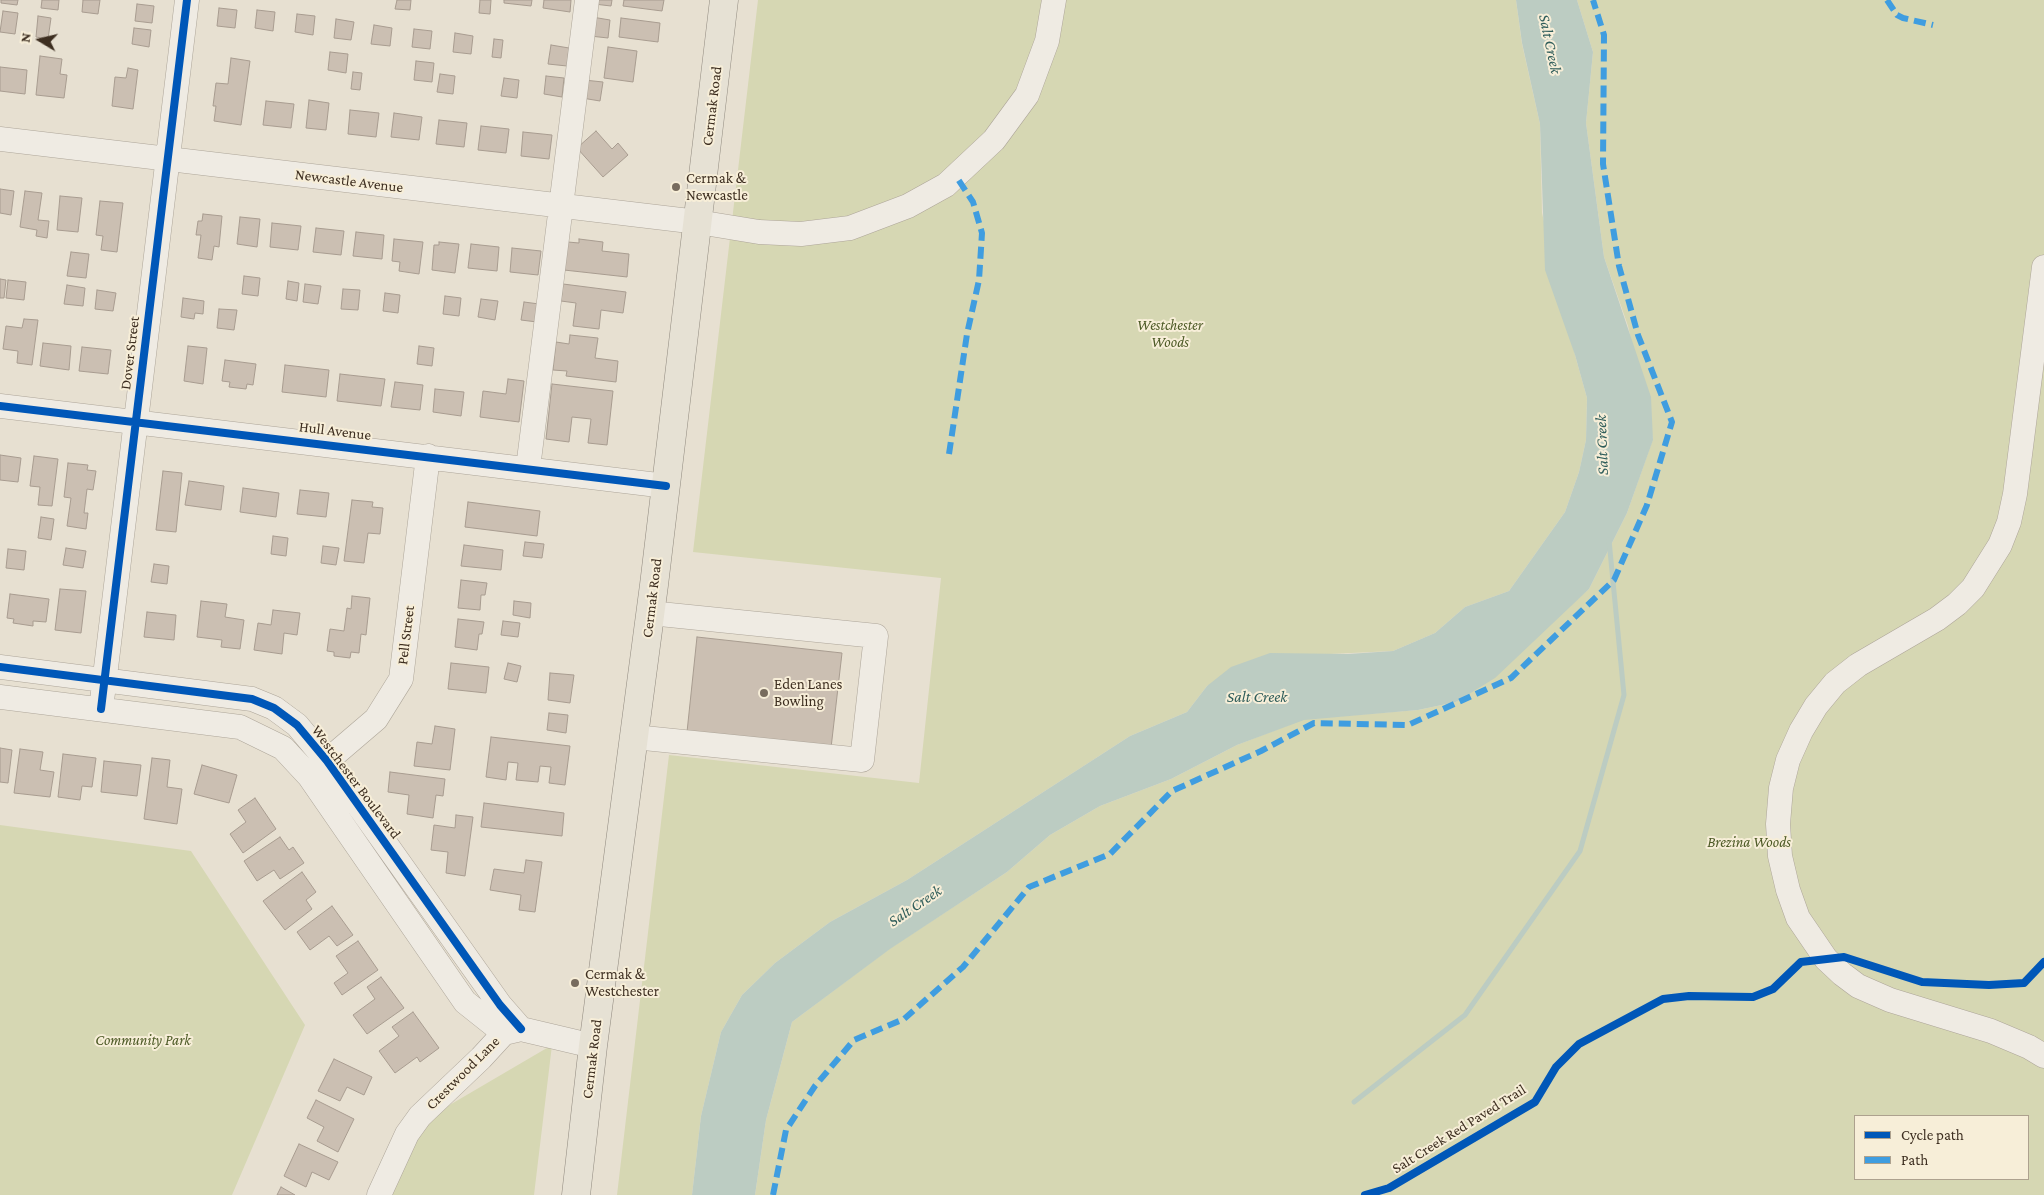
<!DOCTYPE html>
<html>
<head>
<meta charset="utf-8">
<style>
	body { margin:0 }
	#map { position:relative; width:2044px; height:1195px; overflow:hidden; background:#e7e0d1; font-family:"Crimson Pro",serif }
	canvas { display:block }
	.legend { position:absolute; left:1854px; top:1115px; width:175px; height:65px; box-sizing:border-box; background:#f7eed8; border:1px solid #ada18e; margin:0; padding:6px 9px; list-style:none; font-size:15px; color:#3d2e20 }
	.legend li { display:flex; align-items:center; gap:10px; height:25px }
	.legend b { width:25px; border:1px solid #ada18e }
	.north { position:absolute; left:15px; top:15px; width:50px; height:50px; -webkit-text-stroke:4px #f7eed8; paint-order:stroke; rotate:279deg; font-size:14px; font-weight:700; line-height:20px; text-align:center; color:#3d2e20 }
	.north::after { content:''; display:block; margin:auto; width:18px; height:22px; background:#3d2e20; clip-path:polygon(50% 0,100% 100%,50% 72%,0 100%) }
</style>
</head>
<body>
<div id="map">
<canvas width="2044" height="1195"></canvas>
<ul class="legend">
<li><b style="height:6px;background:#0057b8"></b>Cycle path</li>
<li><b style="height:6px;background:#3f9de0"></b>Path</li>
</ul>
<div class="north">N</div>
</div>
<script>
const g = document.querySelector('canvas').getContext('2d');
g.lineJoin = 'round';
function paint(path, color) { g.fillStyle = color; g.fill(path, 'evenodd'); }
const poly = rows => new Path2D(rows.map(r => 'M' + r).join(''));
function stroke(path, color, width, dash) { g.strokeStyle = color; g.lineWidth = width; g.lineCap = dash ? 'butt' : 'round'; g.setLineDash(dash || []); g.stroke(path); }
function write(font, color, halo, rows, align = 'center') {
  g.font = font + ' "Crimson Pro",serif'; g.lineWidth = 4; g.setLineDash([]); g.textBaseline = 'middle'; g.strokeStyle = halo; g.fillStyle = color; for (const [text, x, y, turn = 0] of rows) {
    g.save(); g.translate(x, y); g.rotate((+turn || 0) * Math.PI / 180); g.textAlign = isNaN(turn) ? turn : align; if (halo) g.strokeText(text, 0, 0); g.fillText(text, 0, 0); g.restore();
  }
}
paint(poly([
	[758,0,1516,0,1522,44,1540,124,1542,213,1575,355,1587,398,1586,440,1579,472,1565,512,1509,591,1465,607,1435,633,1393,651,1309,655,1207,686,1187,712,1130,736,907,880,830,922,775,963,742,995,721,1032,701,1116,692,1195,617,1195,669,755,919,783,941,578,693,552],
	[1577,0,2044,0,2044,1195,755,1195,766,1120,792,1022,889,949,1007,872,1050,835,1100,806,1171,779,1237,745,1304,719,1418,710,1456,702,1589,589,1627,513,1653,439,1628,326,1604,257,1586,123,1593,52],
	[1855,1116,2028,1116,2028,1179,1855,1179],
	[0,825,191,851,305,1025,232,1195,0,1195],
	[552,1045,534,1195,391,1195,424,1120]
]), '#d6d7b3');
paint(poly([
	[1516,0,1577,0,1593,52,1586,123,1604,257,1651,397,1653,440,1627,513,1589,589,1495,678,1456,702,1418,710,1304,720,1237,745,1171,779,1100,806,1050,835,1007,872,890,949,792,1022,766,1120,755,1195,692,1195,701,1116,721,1032,742,995,775,963,830,922,907,880,1130,736,1187,712,1207,686,1231,667,1270,653,1348,654,1393,651,1435,633,1465,607,1509,591,1565,512,1579,472,1586,440,1587,398,1575,355,1545,270,1540,124,1522,43]
]), '#bcccc2');
stroke(poly([
	[1354,1102,1465,1015,1580,851,1624,695,1609,540]
]), '#bcccc2', 5);
const building = poly([
	[1,0,18,0,17,5,1,3,1,0],
	[42,0,59,0,58,10,41,8,42,0],
	[83,0,100,0,98,14,82,12,83,0],
	[397,0,411,0,410,10,395,9,397,0],
	[480,0,491,0,490,14,479,13,480,0],
	[504,0,532,0,531,6,504,3,504,0],
	[544,0,571,0,570,12,543,8,544,0],
	[594,0,612,0,611,6,594,4,594,0],
	[624,0,664,0,662,11,623,6,624,0],
	[137,4,154,6,152,23,135,21,137,4],
	[219,8,237,10,235,28,217,26,219,8],
	[257,10,275,12,273,31,255,28,257,10],
	[3,11,18,13,15,34,0,32,3,11],
	[297,14,315,16,313,35,295,32,297,14],
	[38,16,51,18,48,39,36,37,38,16],
	[592,17,610,20,608,38,590,36,592,17],
	[621,18,660,23,658,42,619,37,621,18],
	[336,19,354,22,351,40,334,38,336,19],
	[374,25,392,28,390,46,371,44,374,25],
	[134,28,151,30,149,47,132,44,134,28],
	[414,29,432,31,430,49,412,47,414,29],
	[455,33,473,36,471,54,453,52,455,33],
	[494,39,503,40,501,58,492,57,494,39],
	[551,45,569,48,567,66,548,64,551,45],
	[608,47,637,51,633,82,604,78,608,47],
	[330,52,348,54,346,73,328,70,330,52],
	[40,56,62,59,60,74,67,75,64,98,36,95,40,56],
	[231,58,250,61,241,125,214,121,216,106,213,106,216,83,228,84,231,58],
	[416,61,434,63,432,82,414,80,416,61],
	[0,67,27,70,25,94,0,91,0,67],
	[128,68,138,70,133,109,112,106,115,77,126,78,128,68],
	[353,72,362,73,360,90,351,89,353,72],
	[440,74,455,76,453,94,437,92,440,74],
	[546,76,564,78,562,97,544,94,546,76],
	[504,78,519,80,517,98,501,96,504,78],
	[584,80,603,82,600,101,582,98,584,80],
	[309,100,329,103,326,130,306,128,309,100],
	[266,101,294,104,291,128,263,125,266,101],
	[350,110,379,113,376,137,348,134,350,110],
	[394,113,422,117,419,140,391,137,394,113],
	[439,120,467,123,464,147,436,144,439,120],
	[481,126,509,129,506,153,478,150,481,126],
	[596,131,612,149,618,143,628,155,603,177,577,148,596,131],
	[523,132,552,135,549,159,521,156,523,132],
	[0,189,14,191,11,215,0,213,0,189],
	[25,191,42,193,38,220,49,221,47,238,36,236,37,230,20,227,25,191],
	[60,196,82,198,78,232,57,230,60,196],
	[100,201,123,203,117,252,101,250,103,236,96,235,100,201],
	[203,214,222,216,219,247,214,246,212,260,198,258,201,235,196,235,198,221,202,221,203,214],
	[240,217,260,219,257,247,237,244,240,217],
	[272,223,301,226,298,250,270,247,272,223],
	[316,228,344,231,341,255,313,252,316,228],
	[356,232,384,235,382,259,353,256,356,232],
	[394,239,423,242,419,274,399,271,400,262,392,261,394,239],
	[579,239,603,242,602,251,629,254,627,277,564,270,568,242,579,243,579,239],
	[439,242,459,244,455,273,432,270,434,245,439,245,439,242],
	[471,244,499,247,497,271,468,268,471,244],
	[512,248,541,251,538,275,510,272,512,248],
	[71,252,89,254,86,278,67,276,71,252],
	[244,276,260,278,258,296,242,294,244,276],
	[0,279,6,280,4,298,0,298,0,279],
	[8,280,26,282,24,300,6,298,8,280],
	[288,281,299,283,297,301,286,299,288,281],
	[305,284,321,286,318,304,303,302,305,284],
	[563,284,626,292,623,313,601,310,599,329,573,326,576,303,561,301,563,284],
	[67,285,85,288,83,306,64,304,67,285],
	[343,289,360,290,358,310,341,309,343,289],
	[97,290,116,293,113,311,95,309,97,290],
	[385,293,400,295,398,313,383,311,385,293],
	[445,296,461,298,459,316,443,314,445,296],
	[183,298,204,301,203,314,195,313,194,319,181,317,183,298],
	[481,299,498,301,495,320,478,317,481,299],
	[524,302,539,304,537,322,521,320,524,302],
	[219,309,237,310,234,330,217,328,219,309],
	[24,319,38,320,32,365,17,363,18,351,3,349,6,326,22,328,24,319],
	[570,335,598,338,595,358,618,361,616,382,566,376,567,371,553,370,556,342,569,344,570,335],
	[43,343,71,346,69,370,40,366,43,343],
	[188,346,207,348,203,384,184,381,188,346],
	[419,346,434,348,432,366,417,364,419,346],
	[82,347,111,350,108,374,79,371,82,347],
	[225,360,256,364,253,385,247,384,246,389,229,387,230,382,222,381,225,360],
	[285,365,329,370,326,397,282,392,285,365],
	[340,374,385,379,381,406,337,401,340,374],
	[508,379,524,381,519,422,480,417,483,391,506,394,508,379],
	[395,382,423,385,420,410,391,407,395,382],
	[552,384,613,391,607,445,588,443,591,419,572,417,569,442,546,439,552,384],
	[435,389,464,392,461,416,433,412,435,389],
	[0,455,21,458,18,482,0,480,0,455],
	[34,456,58,459,52,506,38,505,40,487,30,486,34,456],
	[68,463,88,465,87,470,96,471,93,490,87,489,84,513,88,513,86,529,67,526,71,498,64,497,68,463],
	[163,471,182,473,176,532,156,530,163,471],
	[189,481,224,486,221,510,185,505,189,481],
	[243,488,279,493,276,517,240,512,243,488],
	[300,490,329,493,326,517,297,514,300,490],
	[352,500,373,502,372,507,383,508,380,534,368,533,364,563,344,561,352,500],
	[468,502,540,511,537,536,465,527,468,502],
	[41,517,54,519,51,540,38,538,41,517],
	[273,536,288,538,286,556,271,554,273,536],
	[525,542,544,544,542,558,523,556,525,542],
	[464,545,503,550,501,570,461,566,464,545],
	[323,546,339,548,336,565,321,563,323,546],
	[66,548,86,551,83,568,63,565,66,548],
	[8,549,26,551,24,570,6,568,8,549],
	[154,564,169,566,167,584,151,582,154,564],
	[461,580,487,583,485,595,481,595,480,610,458,608,461,580],
	[60,589,86,591,81,633,55,630,60,589],
	[10,594,49,599,46,622,33,621,33,626,13,623,14,619,7,618,10,594],
	[352,596,370,598,366,635,361,634,359,653,351,652,350,658,334,656,334,652,327,651,330,629,344,631,347,608,351,609,352,596],
	[201,601,227,604,225,617,244,620,240,649,221,647,222,640,197,637,201,601],
	[514,601,531,603,530,618,513,615,514,601],
	[273,610,300,613,297,635,284,633,282,654,254,650,258,623,271,625,273,610],
	[147,612,176,615,174,640,144,637,147,612],
	[458,619,484,622,482,634,479,634,477,650,455,647,458,619],
	[503,621,520,623,518,637,501,635,503,621],
	[697,637,842,653,831,748,687,732,697,637],
	[451,663,489,667,486,693,448,689,451,663],
	[508,663,521,666,517,682,504,679,508,663],
	[550,673,574,675,570,703,548,700,550,673],
	[549,713,568,715,566,733,547,730,549,713],
	[435,726,455,729,450,770,414,766,417,742,432,744,435,726],
	[491,737,570,746,565,785,549,783,551,767,540,766,538,782,516,780,518,763,508,762,506,780,486,777,491,737],
	[0,748,12,750,8,783,0,782,0,748],
	[20,749,43,752,40,770,54,772,50,797,14,793,20,749],
	[63,754,96,758,92,787,82,786,80,800,58,797,63,754],
	[152,758,170,760,167,787,182,789,177,824,144,819,152,758],
	[104,761,141,765,137,796,101,792,104,761],
	[202,765,237,775,229,803,194,794,202,765],
	[390,772,445,779,443,796,436,795,433,818,407,814,409,795,388,792,390,772],
	[255,798,276,829,243,853,230,834,246,822,238,810,255,798],
	[484,803,564,813,562,836,481,827,484,803],
	[456,815,473,817,465,876,446,873,448,852,431,850,434,825,455,828,456,815],
	[280,837,289,850,293,847,304,863,280,879,274,870,257,881,244,861,280,837],
	[526,860,542,862,535,912,519,910,521,895,490,890,494,869,524,873,526,860],
	[302,872,316,892,306,900,312,909,285,930,263,901,302,872],
	[332,906,353,935,337,946,329,936,310,950,297,932,332,906],
	[358,941,378,970,342,995,334,983,348,973,336,956,358,941],
	[381,977,404,1008,367,1034,353,1015,375,999,367,987,381,977],
	[413,1012,439,1048,420,1062,417,1057,395,1073,379,1051,399,1036,392,1027,413,1012],
	[334,1059,372,1077,364,1095,347,1087,340,1101,318,1091,334,1059],
	[316,1100,354,1119,338,1152,317,1141,324,1127,307,1118,316,1100],
	[299,1144,338,1162,329,1180,312,1172,306,1187,284,1176,299,1144],
	[281,1187,295,1195,277,1195,281,1187]
]);
paint(building, '#cbbfb2');
stroke(building, '#a89c90', 1);
const minor = poly([
	[0,139,698,222,759,232,801,234,850,228,908,206,946,185,994,140,1027,95,1047,41,1054,0],
	[2044,267,2015,494,2009,522,2000,545,1973,588,1957,604,1937,619,1858,665,1835,683,1816,706,1801,731,1788,760,1781,788,1778,824,1780,856,1788,890,1798,918,1826,959,1842,974,1858,986,1890,1000,1991,1031,2029,1047,2044,1056],
	[0,406,666,486],
	[528,468,587,0],
	[0,667,252,699,274,708,297,725,327,761,500,1005,521,1029],
	[0,697,240,727,283,748,309,776,465,1002,504,1033],
	[101,709,187,0],
	[634,737,862,760,876,636,650,613],
	[314,772,376,719,401,679,428,456],
	[379,1195,407,1134,420,1116,481,1058,504,1033,521,1029,593,1046]
]);
const major = poly([
	[576,1195,593,1046,654,585,724,0]
]);
stroke(minor, '#ada599', 25);
stroke(major, '#928b80', 29);
stroke(minor, '#efebe3', 24);
stroke(major, '#e6e1d4', 28);
stroke(poly([
	[1887,0,1897,15,1903,18,1933,25],
	[949,454,967,334,979,280,982,233,973,202,956,176],
	[773,1195,786,1130,815,1086,854,1040,904,1019,963,967,1029,887,1110,854,1172,791,1261,751,1314,723,1408,725,1511,678,1614,580,1647,505,1672,422,1638,335,1619,266,1603,164,1604,35,1593,0]
]), '#3f9de0', 6, [12, 6]);
stroke(poly([
	[0,406,666,486],
	[0,667,252,699,274,708,297,725,327,761,500,1005,521,1029],
	[101,709,187,0],
	[1365,1195,1389,1188,1535,1102,1556,1067,1579,1044,1663,999,1689,996,1753,997,1773,989,1801,962,1844,957,1922,982,1989,985,2024,983,2044,962]
]), '#0057b8', 8);
for (const [x, y, r, color] of [
	[676,187,5,"#786c5e"],
	[764,693,5,"#786c5e"],
	[575,983,5,"#786c5e"]
]) { const dot = new Path2D(); dot.arc(x, y, r, 0, 2 * Math.PI); g.fillStyle = color; g.fill(dot); stroke(dot, '#f7eed8', 2); }
write('15px', '#3d2e20', '#f7eed8', [
	["Cermak Road",712,106,-83],
	["Newcastle Avenue",349,181,7],
	["Dover Street",130,353,-83],
	["Hull Avenue",335,431,7],
	["Cermak Road",652,598,-83],
	["Pell Street",406,635,-83],
	["Westchester Boulevard",356,782,53],
	["Cermak Road",592,1059,-83],
	["Crestwood Lane",463,1073,-45],
	["Salt Creek Red Paved Trail",1459,1129,-32]
]);
write('15px', '#3d2e20', '#f7eed8', [
	["Cermak &",686,178],
	["Newcastle",686,195],
	["Eden Lanes",774,684],
	["Bowling",774,701],
	["Cermak &",585,974],
	["Westchester",585,991]
], 'left');
write('italic 15px', '#4d5a26', '#f7eed8', [
	["Westchester",1170,325],
	["Woods",1170,342],
	["Brezina Woods",1749,842],
	["Community Park",143,1040]
]);
write('italic 16px', '#2f5d5a', '#f7eed8', [
	["Salt Creek",1550,44,78],
	["Salt Creek",1602,445,-92],
	["Salt Creek",1257,697],
	["Salt Creek",915,906,-34]
]);
</script>
</body>
</html>
